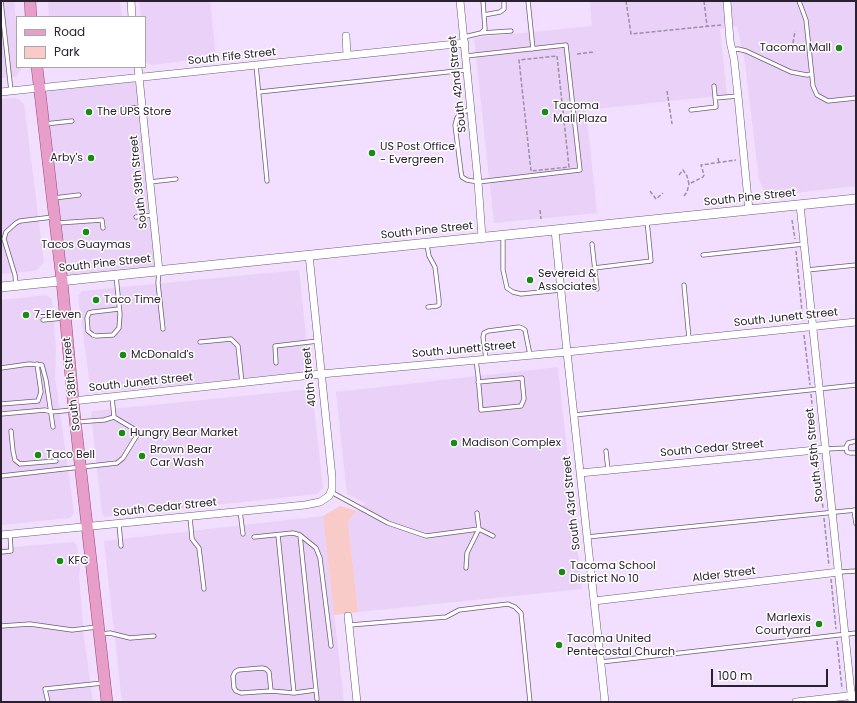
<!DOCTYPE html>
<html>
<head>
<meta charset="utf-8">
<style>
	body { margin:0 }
	#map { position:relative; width:857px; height:703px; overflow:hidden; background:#f2defe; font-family:Poppins,sans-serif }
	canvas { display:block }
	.frame { position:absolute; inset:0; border:2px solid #29222e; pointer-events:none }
	.legend { position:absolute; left:16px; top:16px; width:130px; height:52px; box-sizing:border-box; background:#fff; border:1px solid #a9a7ab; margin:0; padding:5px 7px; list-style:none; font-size:12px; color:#29222e }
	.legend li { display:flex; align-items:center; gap:8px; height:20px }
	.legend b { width:20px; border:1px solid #a9a7ab }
	.scale { position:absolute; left:711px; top:669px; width:117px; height:18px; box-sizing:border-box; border:2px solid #29222e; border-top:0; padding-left:5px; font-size:12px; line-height:14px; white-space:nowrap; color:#29222e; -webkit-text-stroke:3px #fff; paint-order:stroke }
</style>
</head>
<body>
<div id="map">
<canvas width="857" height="703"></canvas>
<div class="frame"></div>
<ul class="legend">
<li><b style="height:5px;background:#e79ec8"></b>Road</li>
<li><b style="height:11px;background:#f8cac8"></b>Park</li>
</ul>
<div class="scale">100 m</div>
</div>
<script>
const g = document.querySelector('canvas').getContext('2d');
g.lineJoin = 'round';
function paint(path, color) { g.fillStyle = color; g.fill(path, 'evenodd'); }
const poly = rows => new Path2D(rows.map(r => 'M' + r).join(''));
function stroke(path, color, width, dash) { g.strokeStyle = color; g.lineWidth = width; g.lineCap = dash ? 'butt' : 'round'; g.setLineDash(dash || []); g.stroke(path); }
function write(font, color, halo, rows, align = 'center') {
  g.font = font + ' Poppins,sans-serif'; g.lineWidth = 3; g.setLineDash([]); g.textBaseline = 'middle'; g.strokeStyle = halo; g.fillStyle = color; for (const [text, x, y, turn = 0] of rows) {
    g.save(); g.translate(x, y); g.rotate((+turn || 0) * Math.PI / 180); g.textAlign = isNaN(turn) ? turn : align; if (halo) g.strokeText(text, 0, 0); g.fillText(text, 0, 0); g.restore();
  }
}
paint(poly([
	[1,1,14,1,17,33,17,67,21,67,21,69,16,77,1,78],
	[48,1,120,1,122,17,49,17],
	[139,1,210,1,216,57,151,65,145,61,145,17,141,17],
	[590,1,856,1,856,186,777,195,771,194,764,190,759,180,745,63,737,26,720,29,727,95,586,110,597,213,494,223,474,38,592,26],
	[139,78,159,271,62,281,40,88],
	[15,98,20,100,24,104,44,262,39,268,34,271,1,274,1,99],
	[299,270,310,372,91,393,78,296,82,291],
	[46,295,52,299,56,350,55,377,74,513,70,518,1,525,1,300],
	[558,367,582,589,358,612,348,521,365,503,347,494,336,392],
	[312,389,323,488,317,494,104,517,102,513,91,414,93,411],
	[323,516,344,702,122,702,104,541],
	[74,542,77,545,80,568,79,576,84,638,93,702,1,702,1,548]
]), '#e9d1f7');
paint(poly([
	[340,506,357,511,348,521,358,612,334,615,323,516]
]), '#f8cac8');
const service = poly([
	[1,1,11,91],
	[528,1,533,49],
	[799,1,806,20,813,86,817,95,828,101,856,98],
	[484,15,500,12,504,9,504,1],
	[481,33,511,31],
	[464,37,481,33,485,29,483,1],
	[732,50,738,49,746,51,791,72,807,75,812,74],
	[466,56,566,45,580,170,478,182,467,180,462,177,461,172,455,125,457,118,459,115,471,108],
	[256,65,267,181],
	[259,92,466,70],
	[715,98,738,96],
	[122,109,142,107],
	[691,110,716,107,714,86],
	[45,124,72,121],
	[150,182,176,179],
	[54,198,79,195],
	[136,217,153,215],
	[58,223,102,220,103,228],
	[503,237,503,270,507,288,513,292,521,294,561,290],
	[592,244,597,289],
	[427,245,429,256,435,267,439,300,439,305,437,306,428,307],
	[703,255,804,244],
	[594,268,651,261,647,221],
	[807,270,856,265],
	[159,271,158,283,163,329],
	[116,276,120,314,119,328,113,335,96,336,93,335,88,331,87,318,89,313,93,312,119,309],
	[16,285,15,275,4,239,6,232,16,223,20,221,53,217],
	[684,285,689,339],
	[43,320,64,318],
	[200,342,231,339,238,346,242,383],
	[486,359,483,337,484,333,488,331,519,327,522,328,525,330,530,355],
	[476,360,478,375,481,410,521,406,524,399,522,378,478,382],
	[276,363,275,346,318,341],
	[1,368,29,364,42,365,46,380,53,427],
	[1,404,38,401,41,392,37,364],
	[1,414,45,410,51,412,73,410],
	[574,415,856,385],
	[77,422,104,420,114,417],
	[11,431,13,451,15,460,20,464,56,461],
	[856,441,848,443,846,447,847,452,850,453,856,453],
	[826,449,846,448],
	[606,451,608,470],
	[1,476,117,463,123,458,139,432,114,417,112,397],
	[331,492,388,523,426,536,479,529,493,536],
	[854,510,856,524],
	[240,511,243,534],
	[190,517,192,539,199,548,204,589],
	[119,524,121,546],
	[278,535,294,693],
	[300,535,316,690],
	[254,537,293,533,300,535,316,548,320,558,331,646],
	[587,537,856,510],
	[1,552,11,551,10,534],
	[466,568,467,553,479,529,477,513],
	[839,572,856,571],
	[350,625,446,617,459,610,508,604,515,607,521,613,530,702],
	[1,626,30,624,72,630,97,627],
	[101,634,110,633,130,638,154,636],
	[601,662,856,633],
	[271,691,269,672,266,669,262,668,238,670,235,672,233,676,234,688,236,691,241,693,271,691,294,693,316,690,317,699],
	[48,702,45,689,103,683]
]);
const minor = poly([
	[131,1,132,17],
	[460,1,478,182,482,237],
	[727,1,730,41,734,59,738,96,749,210],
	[346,36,347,55],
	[138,67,159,271],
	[1,92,465,43],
	[800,205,852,702],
	[555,230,567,352,605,702],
	[73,401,321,374,567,352,856,322],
	[580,473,826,449],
	[1,535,305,505,320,502,329,496,332,489,332,477,309,255],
	[594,601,839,572],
	[348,616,357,702],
	[796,702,856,695]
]);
const secondary = poly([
	[1,287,856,199]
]);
const primary = poly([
	[30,1,31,17],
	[37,67,62,281,74,410,107,702]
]);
stroke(service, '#6f5d79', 5);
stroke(minor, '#6f5d79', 8);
stroke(secondary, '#6f5d79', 10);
stroke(primary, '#9a487b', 12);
stroke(poly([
	[626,1,631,34,721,25],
	[704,1,707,26],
	[793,43,795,31],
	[577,54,594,52],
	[557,56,569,167,531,171,519,60,557,56],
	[667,91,672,124],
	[718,158,719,163],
	[679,175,683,170,687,176,689,184,703,177,704,175,701,165,736,160],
	[650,191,656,199,663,193],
	[684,196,687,192,689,184],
	[540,210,541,219],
	[792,220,795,239],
	[796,251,803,321],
	[804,335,810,385],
	[811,394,816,442],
	[817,456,823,508],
	[824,518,829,566],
	[831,579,836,629],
	[837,641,842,689]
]), '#9d8fa6', 1.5, [4, 2]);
stroke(service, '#fff', 3.5);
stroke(minor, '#fff', 7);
stroke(secondary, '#fff', 9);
stroke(primary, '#e79ec8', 11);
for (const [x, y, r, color] of [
	[839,48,4,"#188c12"],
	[89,112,4,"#188c12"],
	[545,112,4,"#188c12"],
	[372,153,4,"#188c12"],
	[91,158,4,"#188c12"],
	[86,232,4,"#188c12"],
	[530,280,4,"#188c12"],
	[96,300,4,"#188c12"],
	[26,315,4,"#188c12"],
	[123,355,4,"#188c12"],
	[122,433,4,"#188c12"],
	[454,443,4,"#188c12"],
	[38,455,4,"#188c12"],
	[142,456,4,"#188c12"],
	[60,561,4,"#188c12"],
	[562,572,4,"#188c12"],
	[819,624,4,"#188c12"],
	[559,645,4,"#188c12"]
]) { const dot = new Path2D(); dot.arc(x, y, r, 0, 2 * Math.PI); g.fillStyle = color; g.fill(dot); stroke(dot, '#fff', 1.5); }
write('11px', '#29222e', '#fff', [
	["Tacoma Mall",831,48,"right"],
	["Tacoma",553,106],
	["Mall Plaza",553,119],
	["The UPS Store",97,112],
	["US Post Office",380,147],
	["- Evergreen",380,160],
	["Arby's",83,158,"right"],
	["Tacos Guaymas",86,245,"center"],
	["Severeid &",538,274],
	["Associates",538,287],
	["Taco Time",104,300],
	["7-Eleven",34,315],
	["McDonald's",131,355],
	["Hungry Bear Market",130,433],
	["Madison Complex",462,443],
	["Brown Bear",150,450],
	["Car Wash",150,463],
	["Taco Bell",46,455],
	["KFC",68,561],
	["Tacoma School",570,566],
	["District No 10",570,579],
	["Marlexis",811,618,"right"],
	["Courtyard",811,631,"right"],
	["Tacoma United",567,639],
	["Pentecostal Church",567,652]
], 'left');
write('11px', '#29222e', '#fff', [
	["South Fife Street",232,57,-6],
	["South 42nd Street",458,84,-96],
	["South 39th Street",139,182,-96],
	["South Pine Street",750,198,-6],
	["South Pine Street",427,231,-6],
	["South Pine Street",105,264,-6],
	["South Junett Street",786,318,-6],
	["South Junett Street",464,350,-5],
	["40th Street",310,377,-96],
	["South Junett Street",141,383,-6],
	["South 38th Street",72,384,-96],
	["South Cedar Street",712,449,-5],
	["South 45th Street",815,455,-96],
	["South 43rd Street",572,503,-96],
	["South Cedar Street",165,508,-6],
	["Alder Street",724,575,-7]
]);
</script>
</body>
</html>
